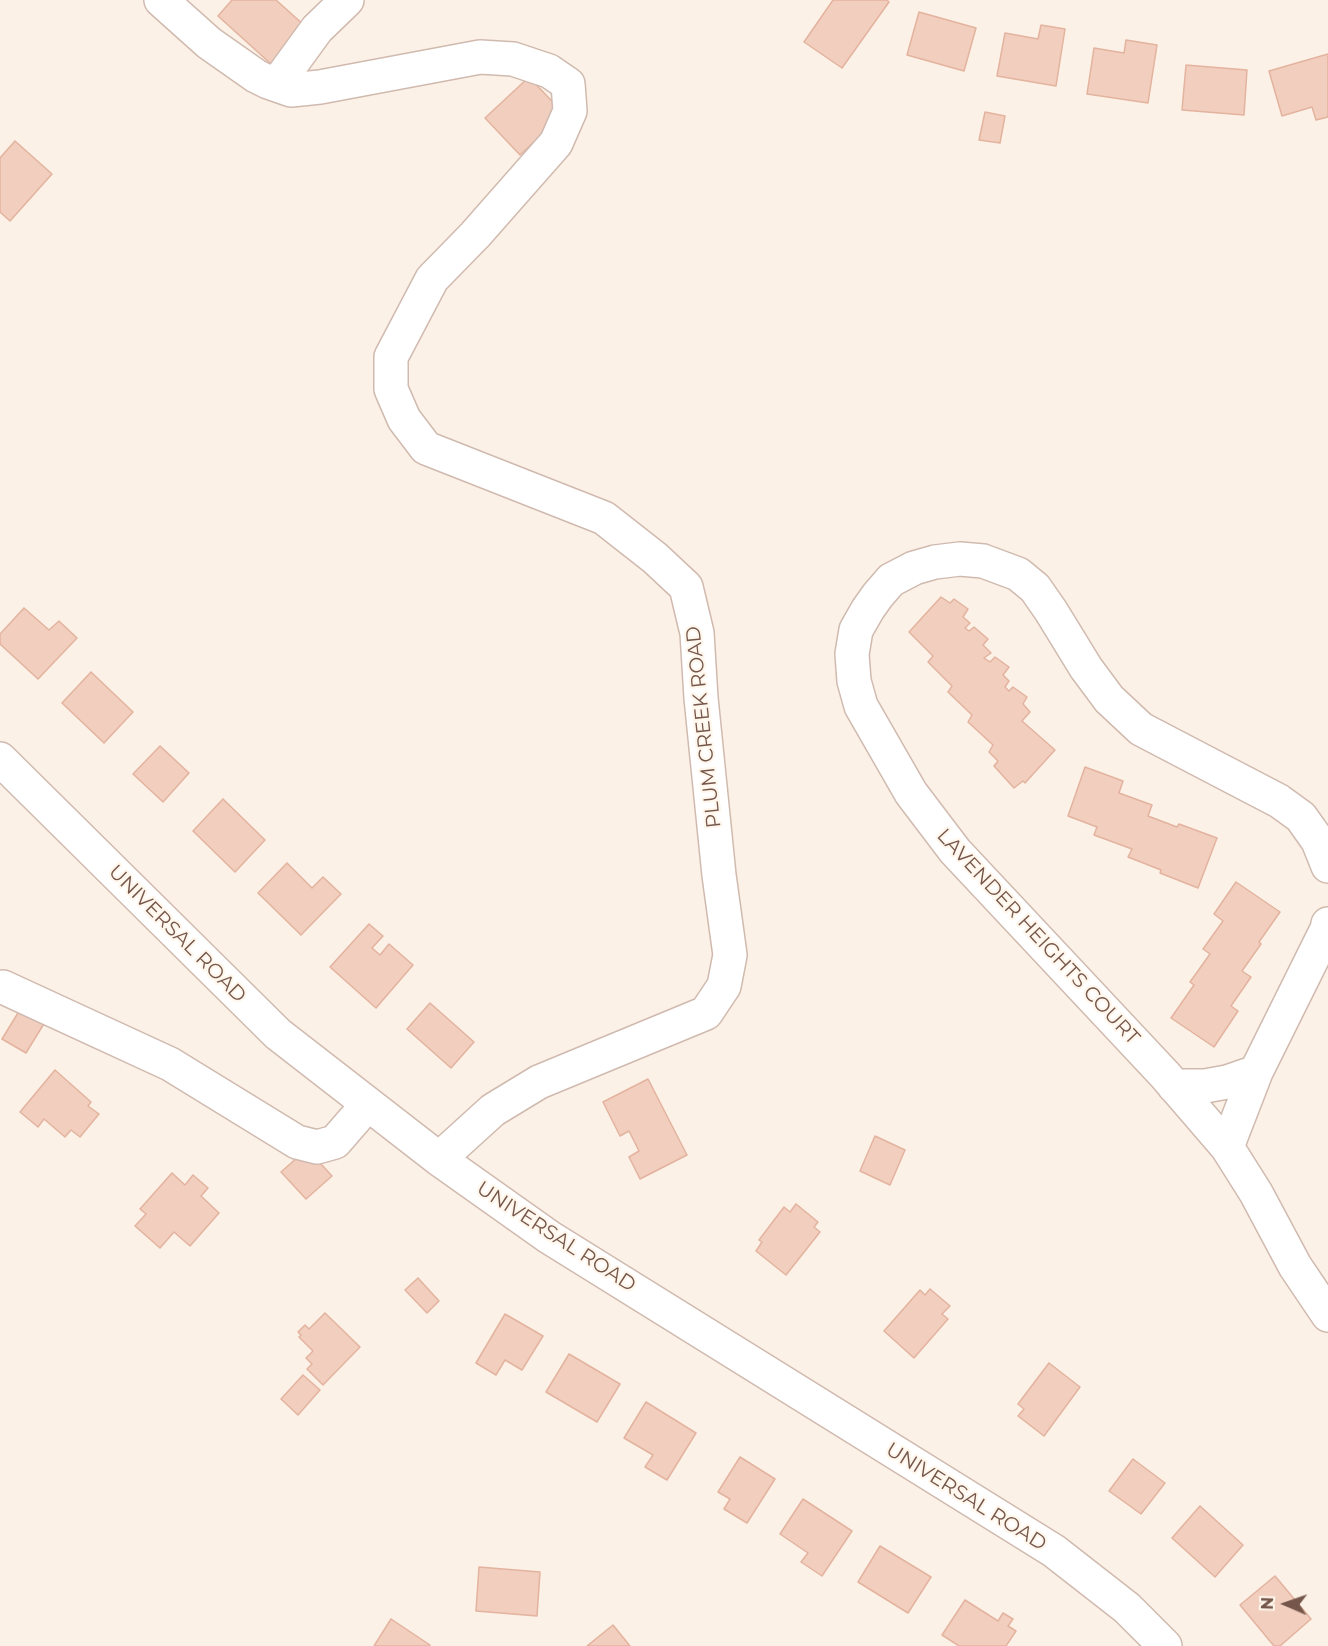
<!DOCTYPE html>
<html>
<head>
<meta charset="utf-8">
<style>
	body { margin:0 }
	#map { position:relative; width:1328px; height:1646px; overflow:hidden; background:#fcf1e6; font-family:Montserrat,sans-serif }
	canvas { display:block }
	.north { position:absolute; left:1256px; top:1574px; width:60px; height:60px; -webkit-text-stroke:4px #fff6ec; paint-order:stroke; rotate:272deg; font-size:16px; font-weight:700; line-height:24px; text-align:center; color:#75564b }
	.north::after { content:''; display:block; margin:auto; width:21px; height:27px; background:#75564b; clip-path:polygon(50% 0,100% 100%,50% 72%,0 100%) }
</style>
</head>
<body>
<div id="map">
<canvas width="1328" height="1646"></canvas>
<div class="north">N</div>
</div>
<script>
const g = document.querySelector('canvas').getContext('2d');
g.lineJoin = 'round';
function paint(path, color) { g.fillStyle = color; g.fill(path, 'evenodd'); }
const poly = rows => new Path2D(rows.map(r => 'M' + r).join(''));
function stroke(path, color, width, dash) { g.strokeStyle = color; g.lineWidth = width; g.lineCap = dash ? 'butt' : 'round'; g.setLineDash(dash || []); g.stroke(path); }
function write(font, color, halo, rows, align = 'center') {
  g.font = font + ' Montserrat,sans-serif'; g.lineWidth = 4.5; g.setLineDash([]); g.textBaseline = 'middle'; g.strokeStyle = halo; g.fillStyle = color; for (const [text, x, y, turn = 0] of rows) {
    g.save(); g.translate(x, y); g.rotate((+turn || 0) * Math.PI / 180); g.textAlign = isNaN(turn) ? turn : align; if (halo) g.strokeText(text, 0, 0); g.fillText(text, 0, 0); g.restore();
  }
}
const building = poly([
	[232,0,276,0,305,26,271,64,218,16,232,0],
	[833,0,887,0,889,2,842,68,804,42,833,0],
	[919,12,976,28,964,71,907,55,919,12],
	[1041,25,1065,29,1056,86,997,76,1005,33,1038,39,1041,25],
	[1126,40,1157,45,1148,103,1087,94,1094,48,1124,53,1126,40],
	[1328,54,1328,117,1316,120,1312,107,1282,116,1269,71,1328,54],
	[1186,65,1247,70,1244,115,1182,110,1186,65],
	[529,77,564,114,520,155,485,118,529,77],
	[985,112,1005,116,1000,143,979,140,985,112],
	[15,141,52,174,10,221,0,212,0,158,15,141],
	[941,597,950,603,954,599,968,609,963,617,970,623,965,628,969,631,974,627,988,639,983,645,991,653,984,658,990,662,995,657,1009,667,1003,675,1009,681,1005,687,1009,691,1013,687,1027,697,1023,704,1030,712,1022,721,1055,750,1025,783,1023,781,1014,788,994,766,998,761,989,752,993,745,968,722,972,715,948,692,952,686,928,662,933,656,909,632,941,597],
	[24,608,49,630,59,621,77,638,38,679,0,644,0,634,24,608],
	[91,672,133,712,104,743,62,703,91,672],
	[160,746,189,773,163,802,133,774,160,746],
	[1085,767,1123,781,1119,793,1152,805,1148,816,1177,827,1179,824,1217,838,1198,888,1160,873,1161,870,1128,857,1132,849,1094,835,1097,827,1068,816,1085,767],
	[223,799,265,840,235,872,193,831,223,799],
	[287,863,312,888,323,877,341,894,301,935,258,893,287,863],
	[1236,882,1280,912,1259,942,1261,944,1242,971,1251,977,1231,1006,1238,1011,1214,1047,1171,1018,1194,985,1190,982,1210,954,1203,949,1223,921,1214,914,1236,882],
	[369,924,383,936,372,948,380,955,389,944,413,965,376,1008,330,967,369,924],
	[430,1003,474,1042,451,1068,407,1029,430,1003],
	[21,1008,45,1022,26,1053,2,1039,21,1008],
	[55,1070,91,1102,88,1106,99,1114,80,1137,71,1130,65,1137,44,1119,38,1127,20,1112,55,1070],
	[648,1079,687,1155,640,1179,629,1157,639,1151,629,1131,620,1136,603,1102,648,1079],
	[875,1136,905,1150,890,1185,860,1171,875,1136],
	[307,1149,332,1176,306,1199,281,1172,307,1149],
	[172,1173,185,1185,193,1175,208,1188,201,1196,219,1213,190,1246,174,1232,160,1248,135,1226,146,1214,140,1209,172,1173],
	[796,1204,818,1222,814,1227,820,1232,786,1275,756,1251,762,1242,759,1240,784,1207,790,1212,796,1204],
	[418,1278,439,1301,427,1313,405,1290,418,1278],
	[930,1289,950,1306,942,1314,948,1319,914,1358,884,1331,920,1290,925,1295,930,1289],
	[325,1313,360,1347,323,1385,307,1369,312,1364,306,1358,313,1351,299,1337,301,1335,298,1332,305,1325,309,1329,325,1313],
	[505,1314,543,1336,522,1370,505,1360,496,1375,476,1363,505,1314],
	[569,1354,620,1384,597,1422,546,1392,569,1354],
	[1049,1363,1080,1387,1044,1436,1018,1416,1024,1409,1018,1404,1049,1363],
	[303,1375,320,1390,298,1415,281,1399,303,1375],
	[646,1402,696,1433,667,1480,645,1467,653,1455,624,1438,646,1402],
	[740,1457,775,1479,747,1523,724,1509,730,1499,718,1492,740,1457],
	[1133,1459,1165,1483,1141,1514,1109,1491,1133,1459],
	[803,1499,852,1531,822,1576,801,1562,808,1553,780,1534,803,1499],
	[1200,1506,1243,1545,1215,1577,1172,1538,1200,1506],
	[880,1546,931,1577,908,1613,858,1582,880,1546],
	[479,1567,540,1572,537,1616,476,1611,479,1567],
	[1275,1576,1311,1619,1280,1646,1274,1646,1240,1605,1275,1576],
	[965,1600,998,1621,1003,1613,1013,1619,1008,1626,1016,1631,1006,1646,959,1646,942,1635,965,1600],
	[391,1619,430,1645,429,1646,374,1646,391,1619],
	[613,1625,630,1646,587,1646,613,1625]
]);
paint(building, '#f1cebe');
stroke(building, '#e3b39f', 1.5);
const minor = poly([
	[161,0,209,43,256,76,268,82,291,90,320,87,480,57,513,59,549,71,568,84,570,111,556,143,475,235,432,279,391,357,391,389,404,419,426,448,604,518,655,558,686,587,697,633,701,698,719,875,730,955,724,986,706,1013,539,1082,493,1110,439,1159],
	[277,84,317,29,347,0],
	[0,759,278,1034,439,1159,549,1237,1054,1551,1127,1608,1165,1646],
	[1328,866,1318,841,1301,817,1279,801,1141,729,1109,699,1086,668,1051,611,1035,588,1018,574,983,561,960,559,935,562,914,568,891,580,878,595,868,609,856,630,852,654,854,681,861,706,911,793,955,851,1165,1075,1227,1147,1256,1193,1295,1266,1328,1315],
	[3,987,170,1064,297,1142,317,1147,335,1142,368,1104],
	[1174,1086,1205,1086,1227,1082,1256,1072],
	[1227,1147,1256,1072,1327,929,1328,924]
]);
stroke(minor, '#d0baaf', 36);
stroke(minor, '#fff', 33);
write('20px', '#75564b', '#fff6ec', [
	["PLUM CREEK ROAD",704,727,-96],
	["UNIVERSAL ROAD",177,934,45],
	["LAVENDER HEIGHTS COURT",1038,937,47],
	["UNIVERSAL ROAD",556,1237,33],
	["UNIVERSAL ROAD",966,1497,32]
]);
</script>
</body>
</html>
